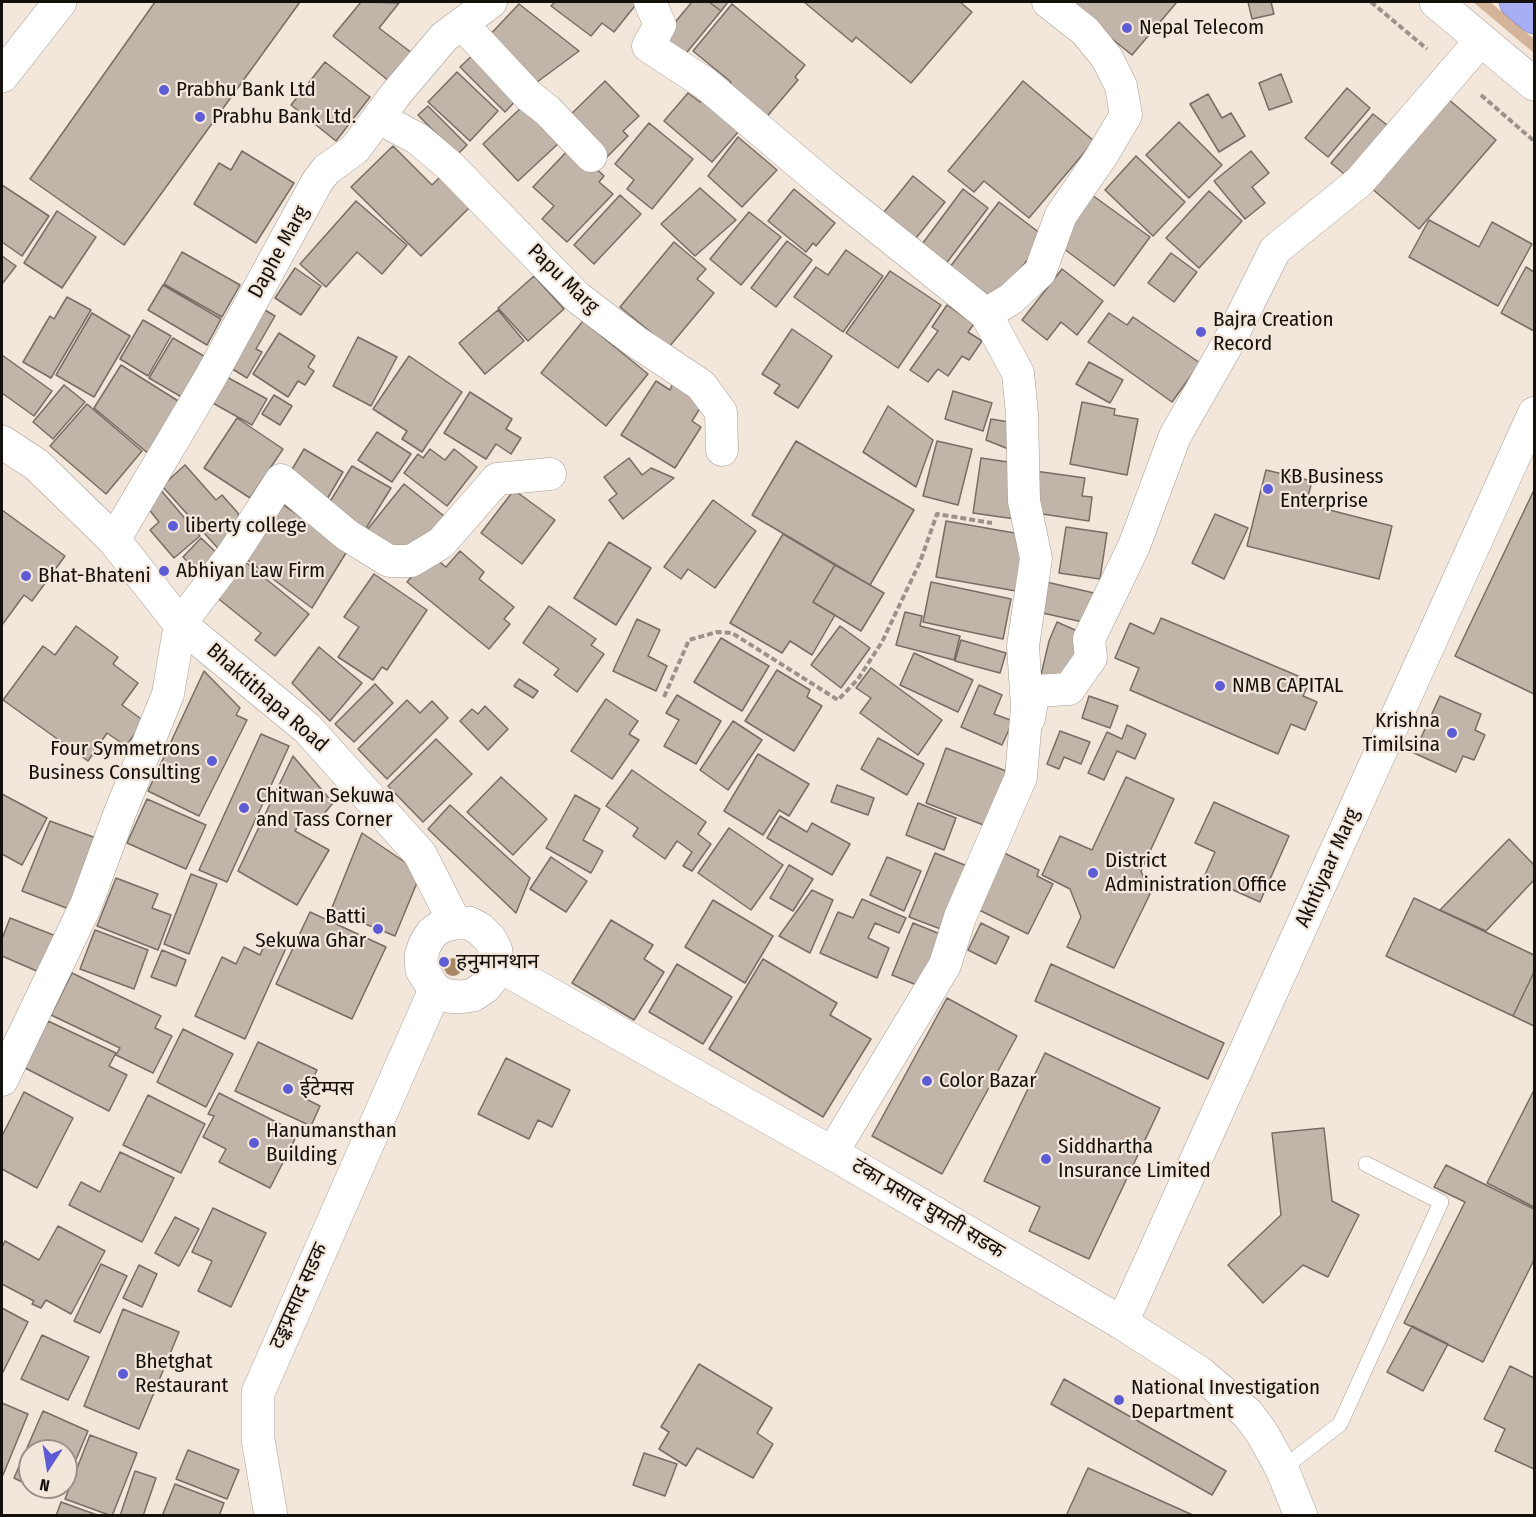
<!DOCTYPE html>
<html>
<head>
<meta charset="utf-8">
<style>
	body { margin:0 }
	#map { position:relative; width:1536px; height:1517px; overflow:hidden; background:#f3e7dc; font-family:"Fira Sans Condensed",sans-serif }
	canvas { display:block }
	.frame { position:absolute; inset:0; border:3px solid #14100c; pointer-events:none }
	.north { position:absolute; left:18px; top:1439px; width:60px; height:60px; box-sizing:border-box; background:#f3e7dc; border:2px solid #9a9189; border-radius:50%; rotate:192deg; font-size:16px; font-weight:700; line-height:24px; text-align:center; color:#14100c }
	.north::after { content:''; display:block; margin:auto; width:21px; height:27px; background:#5e5cd4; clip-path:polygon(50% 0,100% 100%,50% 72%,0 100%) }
</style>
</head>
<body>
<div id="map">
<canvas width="1536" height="1517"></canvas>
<div class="frame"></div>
<div class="north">N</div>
</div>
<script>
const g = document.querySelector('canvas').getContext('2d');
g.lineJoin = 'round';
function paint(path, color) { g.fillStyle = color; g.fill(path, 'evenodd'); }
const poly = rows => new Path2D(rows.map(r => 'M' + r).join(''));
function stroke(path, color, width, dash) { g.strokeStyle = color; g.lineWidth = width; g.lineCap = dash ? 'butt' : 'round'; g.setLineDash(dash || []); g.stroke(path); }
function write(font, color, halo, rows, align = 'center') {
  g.font = font + ' "Fira Sans Condensed","Noto Sans Devanagari",sans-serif'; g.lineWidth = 4.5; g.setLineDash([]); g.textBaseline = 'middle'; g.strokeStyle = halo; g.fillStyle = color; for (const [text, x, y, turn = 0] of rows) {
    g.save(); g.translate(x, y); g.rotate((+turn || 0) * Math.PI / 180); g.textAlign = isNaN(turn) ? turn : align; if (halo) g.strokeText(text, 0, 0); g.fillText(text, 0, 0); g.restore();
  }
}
paint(poly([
	[1473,2,1490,2,1534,39,1534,53]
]), '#d3b498');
const building = poly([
	[155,2,300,2,124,245,30,179,155,2],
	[361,2,399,3,379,28,416,56,394,85,333,36,361,2],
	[555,2,638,2,614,32,602,23,591,36,551,6,555,2],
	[692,2,709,2,721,11,683,57,661,39,692,2],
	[709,2,728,2,721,11,709,2],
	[804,2,960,2,972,12,911,83,856,37,852,42,804,2],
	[1066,2,1177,2,1132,55,1066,2],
	[1248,2,1271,2,1274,14,1252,19,1248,2],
	[519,4,579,51,529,88,483,42,519,4],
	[732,4,805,65,795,77,798,80,764,120,726,88,731,82,693,51,732,4],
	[478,50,522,94,505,112,460,67,478,50],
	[325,62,370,97,336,141,291,105,325,62],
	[457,72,498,111,470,141,428,102,457,72],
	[1281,74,1292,102,1269,110,1259,83,1281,74],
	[605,81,639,116,623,131,628,136,601,163,562,123,605,81],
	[1023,81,1094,141,1029,218,984,181,974,192,948,171,1023,81],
	[1347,88,1370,108,1328,157,1305,138,1347,88],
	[688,93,700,102,707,94,746,123,712,162,664,121,688,93],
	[1208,94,1222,118,1231,113,1245,136,1219,152,1190,104,1208,94],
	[1447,98,1496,140,1419,229,1370,187,1447,98],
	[525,104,561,141,518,181,483,144,525,104],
	[428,106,467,145,457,155,418,115,428,106],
	[1373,114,1391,128,1349,178,1331,163,1373,114],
	[1179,122,1222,165,1189,198,1146,155,1179,122],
	[649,123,693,159,652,209,627,189,634,180,615,164,649,123],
	[738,137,777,170,742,207,708,176,738,137],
	[393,146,432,185,445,172,475,202,421,256,351,187,393,146],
	[572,146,604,176,599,182,613,194,567,242,542,219,554,206,533,187,572,146],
	[242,151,294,183,256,243,194,204,219,163,231,170,242,151],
	[1251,151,1269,173,1252,187,1265,203,1245,219,1214,181,1251,151],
	[1136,156,1185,202,1153,236,1105,190,1136,156],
	[913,176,945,202,908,248,876,222,913,176],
	[2,185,49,216,22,256,2,242,2,185],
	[700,188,736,220,695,256,661,224,700,188],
	[794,189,835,223,816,246,813,243,806,252,768,221,794,189],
	[963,189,988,208,942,269,917,251,963,189],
	[1209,191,1242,221,1199,268,1166,238,1209,191],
	[620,195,641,214,594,264,574,245,620,195],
	[1092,195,1150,237,1114,286,1056,243,1092,195],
	[356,201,407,245,382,274,357,252,326,287,300,264,356,201],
	[999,202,1045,237,996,301,950,267,999,202],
	[57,211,96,237,62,288,24,263,57,211],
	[749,212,781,237,741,285,710,259,749,212],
	[1429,220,1479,247,1492,222,1532,244,1498,306,1409,257,1429,220],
	[787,241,812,260,776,307,751,288,787,241],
	[674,242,706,269,697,279,714,293,669,347,620,307,674,242],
	[846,250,883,276,843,332,794,297,816,267,828,275,846,250],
	[182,252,240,285,222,317,164,284,182,252],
	[1171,253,1197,272,1174,302,1148,283,1171,253],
	[2,256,16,266,2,284,2,256],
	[1526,267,1534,272,1534,331,1501,313,1526,267],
	[295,268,321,286,301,315,275,298,295,268],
	[1062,269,1103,301,1077,335,1061,322,1047,340,1022,320,1062,269],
	[890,271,941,305,898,368,846,333,890,271],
	[534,276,564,309,528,341,498,308,534,276],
	[163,285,221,319,207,345,148,310,163,285],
	[67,297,91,310,51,378,23,362,50,316,54,319,67,297],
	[947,305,974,324,968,332,982,341,969,360,962,356,948,376,938,369,928,382,910,370,938,331,932,327,947,305],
	[260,307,275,316,256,349,262,352,247,378,226,365,260,307],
	[498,310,524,341,485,374,459,343,498,310],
	[92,313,130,336,94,397,56,375,92,313],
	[1109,313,1127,325,1133,317,1200,363,1172,402,1088,342,1109,313],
	[143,320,171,336,148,376,120,359,143,320],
	[583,321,648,374,606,426,541,373,583,321],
	[792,329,832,356,798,408,774,393,780,385,762,374,792,329],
	[279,333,315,356,308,367,314,371,305,385,298,381,288,397,253,374,279,333],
	[358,337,397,357,371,406,333,386,358,337],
	[173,338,209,359,185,399,149,378,173,338],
	[2,355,52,391,34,416,2,393,2,355],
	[409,356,462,392,422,452,402,439,407,431,373,409,409,356],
	[1089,362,1123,380,1110,403,1076,384,1089,362],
	[121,365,183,404,150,455,94,408,121,365],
	[225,376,267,399,252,425,211,402,225,376],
	[656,381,670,390,673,383,704,402,692,421,701,427,675,468,621,435,656,381],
	[64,385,85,402,53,439,33,422,64,385],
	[953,391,992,403,983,431,945,419,953,391],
	[470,392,512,419,506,429,521,438,511,454,496,444,486,459,444,433,470,392],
	[274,395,292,406,280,425,262,414,274,395],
	[1082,402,1115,409,1114,415,1138,419,1127,475,1070,464,1082,402],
	[87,404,142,451,106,494,50,446,87,404],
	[888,406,933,440,916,487,863,452,888,406],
	[237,418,283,449,250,498,204,468,237,418],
	[991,419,1015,423,1011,450,986,440,991,419],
	[377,432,411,454,392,482,358,460,377,432],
	[796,441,914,510,870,585,752,515,796,441],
	[937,441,972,449,958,505,923,496,937,441],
	[304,449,343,472,326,501,287,478,304,449],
	[430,449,445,460,454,449,477,467,447,506,404,473,418,454,423,458,430,449],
	[629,458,642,475,651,468,674,478,623,519,609,500,617,494,604,477,629,458],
	[981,458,1015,463,1009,505,1017,506,1015,519,973,513,981,458],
	[185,465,216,500,222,495,238,513,241,537,223,554,162,486,185,465],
	[352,466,391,488,365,530,326,508,352,466],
	[1266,470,1312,481,1306,504,1392,526,1379,579,1247,546,1266,470],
	[1035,471,1085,478,1082,496,1092,497,1089,521,1029,512,1035,471],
	[404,484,444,516,409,560,367,530,404,484],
	[159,488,200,536,174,558,150,530,159,522,143,502,159,488],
	[514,490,555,520,522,564,481,533,514,490],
	[1534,490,1534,694,1455,656,1534,490],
	[713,500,756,531,715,588,688,569,681,579,664,567,713,500],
	[282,504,349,548,312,608,246,559,282,504],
	[2,510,65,556,32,601,24,595,2,625,2,510],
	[1215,514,1248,528,1224,579,1192,563,1215,514],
	[946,521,1026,535,1016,591,936,577,946,521],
	[1066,527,1107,533,1100,579,1059,573,1066,527],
	[783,534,835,565,813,602,835,615,812,655,790,641,782,653,730,623,783,534],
	[201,538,222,558,203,577,183,557,201,538],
	[609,542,651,568,616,625,574,598,609,542],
	[460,551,484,572,479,579,514,607,504,619,510,624,489,649,407,582,430,554,446,567,460,551],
	[244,561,309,614,275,656,255,640,261,633,215,596,244,561],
	[835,565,884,593,861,631,813,602,835,565],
	[374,574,427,610,387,670,382,667,373,680,338,657,359,627,344,617,374,574],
	[1042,581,1094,593,1087,623,1034,611,1042,581],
	[931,582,1011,599,1003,639,923,622,931,582],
	[549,606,596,639,591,645,604,654,577,692,554,675,559,669,523,643,549,606],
	[905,612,922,616,920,626,960,636,954,660,896,645,905,612],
	[1161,618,1310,681,1303,696,1317,702,1305,730,1291,724,1278,754,1130,690,1139,668,1115,658,1130,623,1154,634,1161,618],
	[637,619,660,630,648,656,667,666,656,691,613,671,637,619],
	[1057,622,1084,634,1063,684,1041,675,1049,641,1057,622],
	[76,626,118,657,113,664,138,683,122,705,144,721,126,746,107,733,88,761,3,700,43,646,55,655,76,626],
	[840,626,870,648,841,688,811,665,840,626],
	[721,638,769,666,742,711,694,682,721,638],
	[961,640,1006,653,1000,673,955,661,961,640],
	[319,647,362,683,330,721,292,683,319,647],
	[914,653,973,680,958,712,900,685,914,653],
	[871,668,942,720,918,755,860,713,871,698,856,688,871,668],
	[777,670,810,690,807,697,822,706,794,751,745,721,777,670],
	[204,671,240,708,236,715,247,720,199,816,148,791,204,671],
	[519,679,538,691,533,698,514,686,519,679],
	[375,684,393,703,354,742,335,724,375,684],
	[979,685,1002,695,994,714,1013,721,1002,745,961,727,979,685],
	[677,695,721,721,696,764,664,746,679,720,666,713,677,695],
	[1089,696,1118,706,1110,728,1082,718,1089,696],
	[1440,696,1481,714,1475,730,1485,735,1474,760,1463,756,1456,772,1414,753,1440,696],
	[606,699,638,721,629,734,639,740,612,779,571,751,606,699],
	[407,700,420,713,432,701,448,718,387,779,358,749,407,700],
	[485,706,508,729,488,750,460,721,472,709,478,714,485,706],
	[733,721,762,740,728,790,700,770,733,721],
	[1127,725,1146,734,1135,759,1117,751,1104,780,1088,773,1107,732,1122,739,1127,725],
	[1060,731,1090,742,1081,764,1064,757,1059,769,1047,764,1060,731],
	[261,734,289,746,227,882,199,870,261,734],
	[878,738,924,764,907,795,861,769,878,738],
	[436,739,472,774,423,822,388,786,436,739],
	[946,748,1014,774,994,829,926,803,946,748],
	[758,754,809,784,789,816,779,810,763,835,724,811,758,754],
	[293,756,333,803,318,821,305,814,295,831,329,850,297,905,238,871,293,756],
	[632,770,706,822,698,834,711,844,692,871,683,866,692,852,677,841,665,859,633,836,638,828,606,806,632,770],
	[501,777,547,819,513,855,467,812,501,777],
	[1126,777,1174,799,1141,871,1150,894,1114,968,1067,947,1081,917,1070,889,1042,875,1060,836,1092,850,1126,777],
	[837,785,874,798,868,815,831,802,837,785],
	[2,794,47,818,22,865,2,854,2,794],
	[575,795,600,809,583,840,603,851,591,873,546,848,575,795],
	[147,799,206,825,186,869,127,843,147,799],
	[1214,802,1289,836,1260,902,1204,877,1215,852,1195,843,1214,802],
	[918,803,956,818,944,850,906,835,918,803],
	[450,805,530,878,516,913,428,829,450,805],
	[780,816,807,832,812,823,850,844,832,875,767,838,780,816],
	[50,821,96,838,69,909,22,891,50,821],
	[729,828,783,865,751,910,698,873,729,828],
	[362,833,421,873,395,936,331,910,362,833],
	[1509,839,1534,865,1534,880,1486,931,1440,910,1509,839],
	[1000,851,1039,870,1037,876,1053,884,1028,934,973,907,1000,851],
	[935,853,972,868,946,931,909,917,935,853],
	[551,857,587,881,566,912,530,889,551,857],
	[887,857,921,871,904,911,870,895,887,857],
	[789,865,813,879,793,911,770,898,789,865],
	[191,874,217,884,189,954,164,944,191,874],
	[116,878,158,894,152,908,171,915,158,950,97,926,116,878],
	[812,890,833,900,810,953,779,936,812,890],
	[1414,898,1534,955,1534,972,1513,1016,1386,956,1414,898],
	[862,899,906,918,899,933,875,923,868,938,889,948,877,978,820,953,838,912,853,918,862,899],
	[713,900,773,936,745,983,685,947,713,900],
	[310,912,386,947,352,1019,276,984,310,912],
	[10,918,61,938,46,975,2,956,2,939,10,918],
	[611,920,653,945,644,959,664,972,634,1020,572,983,611,920],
	[913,923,945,936,924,988,892,975,913,923],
	[981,923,1009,937,996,964,968,950,981,923],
	[95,930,148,950,134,989,80,969,95,930],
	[267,939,286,948,245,1039,195,1016,222,957,236,964,244,947,260,955,267,939],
	[162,950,186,960,176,986,151,977,162,950],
	[763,959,837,1003,830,1015,871,1039,823,1117,709,1049,763,959],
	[677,964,732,997,703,1044,649,1012,677,964],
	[1051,964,1224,1043,1208,1079,1035,1001,1051,964],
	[1534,972,1534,1026,1513,1016,1534,972],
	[72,973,161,1016,155,1028,172,1036,153,1073,116,1055,120,1048,51,1015,72,973],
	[947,998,1017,1036,942,1174,872,1136,947,998],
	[48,1021,116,1053,109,1066,127,1075,109,1111,25,1068,48,1021],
	[183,1029,233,1054,206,1107,157,1082,183,1029],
	[258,1042,317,1070,304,1098,320,1106,311,1126,235,1091,258,1042],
	[1045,1053,1160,1108,1089,1259,1029,1231,1040,1207,984,1181,1045,1053],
	[506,1058,570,1090,552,1127,538,1120,529,1139,478,1114,506,1058],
	[1534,1090,1534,1207,1487,1183,1534,1090],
	[24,1092,73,1118,37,1188,2,1169,2,1136,24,1092],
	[219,1093,298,1133,270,1188,219,1162,226,1149,203,1137,214,1116,208,1114,219,1093],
	[148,1095,205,1124,181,1173,123,1145,148,1095],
	[1324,1128,1332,1201,1359,1215,1328,1277,1303,1265,1263,1303,1228,1265,1281,1215,1272,1133,1324,1128],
	[120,1152,174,1178,142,1242,69,1205,81,1182,100,1192,120,1152],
	[1446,1165,1534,1209,1534,1260,1483,1362,1404,1323,1465,1202,1434,1187,1446,1165],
	[213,1208,266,1233,231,1307,198,1291,212,1261,192,1252,213,1208],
	[175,1217,199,1229,179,1266,155,1253,175,1217],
	[58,1226,105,1251,71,1314,46,1300,41,1308,32,1304,34,1301,2,1284,2,1247,5,1241,39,1260,58,1226],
	[101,1264,127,1276,100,1333,74,1321,101,1264],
	[139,1265,157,1274,142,1307,123,1298,139,1265],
	[2,1308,28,1322,2,1374,2,1308],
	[123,1309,179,1332,139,1429,84,1406,123,1309],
	[1412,1326,1448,1344,1423,1391,1387,1372,1412,1326],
	[42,1335,89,1357,68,1400,21,1379,42,1335],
	[699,1364,772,1408,757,1433,773,1444,753,1478,697,1448,686,1466,659,1449,669,1432,661,1427,699,1364],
	[1510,1366,1534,1378,1534,1469,1495,1451,1505,1429,1484,1419,1510,1366],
	[1064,1379,1226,1471,1212,1495,1051,1404,1064,1379],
	[2,1403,28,1414,3,1475,2,1474,2,1403],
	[43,1411,88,1431,69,1476,66,1474,66,1451,30,1451,30,1486,14,1478,43,1411],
	[90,1435,137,1453,112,1516,65,1499,90,1435],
	[188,1450,239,1470,227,1499,176,1479,188,1450],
	[644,1453,677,1464,665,1496,633,1485,644,1453],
	[1088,1468,1195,1516,1066,1516,1088,1468],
	[135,1471,156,1478,143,1516,120,1516,135,1471],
	[175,1484,224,1503,219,1516,162,1516,175,1484],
	[61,1502,100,1516,56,1516,61,1502]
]);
paint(building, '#c1b5aa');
stroke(building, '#786d63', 1.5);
const lane = poly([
	[1282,1469,1340,1424,1441,1202,1366,1164]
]);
const street = poly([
	[650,2,660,25,648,46,706,84,826,186,986,314,1018,373,1022,414,1024,501,1036,558,1023,646,1027,707,1021,777,960,917,945,965,832,1153],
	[463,25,529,96,547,110,591,156],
	[379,118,418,139,451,167,577,297,635,341,701,385,721,412,722,450],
	[986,314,1011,299,1040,272,1061,215,1101,157,1126,115,1121,86,1107,58,1085,31,1048,2],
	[114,540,210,378,317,182,326,170,355,149,395,95,444,37,491,2],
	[1029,718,1034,691,1069,689,1091,658,1089,639,1134,546,1175,436,1231,338,1275,250,1359,182,1481,40],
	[2,1080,86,905,119,815,168,694,180,624,233,554,281,480,347,535,389,561,411,561,441,543,497,479,550,474],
	[1122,1323,1534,413]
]);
const secondary = poly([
	[1436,2,1534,84],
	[2,76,60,2],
	[2,442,37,465,114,540,180,624,307,728,420,854,455,923,469,923,480,929,490,939,496,951,496,964,493,977,485,987,473,995,460,997,447,996,435,990],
	[496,964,832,1153,1122,1323,1200,1373,1248,1414,1262,1433,1282,1469,1301,1516],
	[271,1516,258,1439,258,1393,435,990,422,970,421,956,425,944,432,933,442,926,455,923]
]);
const highway = poly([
	[1516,2,1534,17]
]);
stroke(lane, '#a69b91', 16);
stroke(street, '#a69b91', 33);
stroke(secondary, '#a69b91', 34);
stroke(highway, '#7477a2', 34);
stroke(poly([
	[1371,2,1427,49],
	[1481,95,1534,141],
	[664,697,689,640,717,632,732,633,838,700,858,679,882,642,920,562,937,514,992,523]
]), '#9b928a', 4, [6, 3]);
stroke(lane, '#fff', 15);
stroke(street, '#fff', 32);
stroke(secondary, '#fff', 33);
stroke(highway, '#a7aef3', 33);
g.fillStyle = '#a78965';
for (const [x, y] of [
	[453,967]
]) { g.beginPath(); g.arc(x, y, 9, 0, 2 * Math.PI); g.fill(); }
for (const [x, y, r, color] of [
	[1127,28,6,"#5e5cd4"],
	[164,90,6,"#5e5cd4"],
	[200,117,6,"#5e5cd4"],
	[1201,332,6,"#5e5cd4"],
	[1268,489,6,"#5e5cd4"],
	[173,526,6,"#5e5cd4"],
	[164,571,6,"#5e5cd4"],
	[26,576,6,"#5e5cd4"],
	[1220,686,6,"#5e5cd4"],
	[1452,733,6,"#5e5cd4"],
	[212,761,6,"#5e5cd4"],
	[244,808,6,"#5e5cd4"],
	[1093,873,6,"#5e5cd4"],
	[378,929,6,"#5e5cd4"],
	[444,962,6,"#5e5cd4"],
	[927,1081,6,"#5e5cd4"],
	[288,1089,6,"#5e5cd4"],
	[254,1143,6,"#5e5cd4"],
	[1046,1159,6,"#5e5cd4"],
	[123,1374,6,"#5e5cd4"],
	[1119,1400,6,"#5e5cd4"]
]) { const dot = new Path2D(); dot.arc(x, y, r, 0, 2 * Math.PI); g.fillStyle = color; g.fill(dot); stroke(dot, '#f3e7dc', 2); }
write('21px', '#14100c', '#f3e7dc', [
	["Nepal Telecom",1139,28],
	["Prabhu Bank Ltd",176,90],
	["Prabhu Bank Ltd.",212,117],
	["Bajra Creation",1213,320],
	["Record",1213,344],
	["KB Business",1280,477],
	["Enterprise",1280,501],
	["liberty college",185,526],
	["Abhiyan Law Firm",176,571],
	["Bhat-Bhateni",38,576],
	["NMB CAPITAL",1232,686],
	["Krishna",1440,721,"right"],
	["Timilsina",1440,745,"right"],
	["Four Symmetrons",200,749,"right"],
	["Business Consulting",200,773,"right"],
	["Chitwan Sekuwa",256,796],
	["and Tass Corner",256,820],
	["District",1105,861],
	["Administration Office",1105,885],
	["Batti",366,917,"right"],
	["Sekuwa Ghar",366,941,"right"],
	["हनुमानथान",456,962],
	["Color Bazar",939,1081],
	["ईटेम्पस",300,1089],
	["Hanumansthan",266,1131],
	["Building",266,1155],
	["Siddhartha",1058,1147],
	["Insurance Limited",1058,1171],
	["Bhetghat",135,1362],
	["Restaurant",135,1386],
	["National Investigation",1131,1388],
	["Department",1131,1412]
], 'left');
write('21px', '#14100c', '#f3e7dc', [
	["Daphe Marg",279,252,-61],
	["Papu Marg",563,279,44],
	["Bhaktithapa Road",267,698,41],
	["Akhtiyaar Marg",1328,868,-66],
	["टंका प्रसाद घुमती सडक",928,1209,31],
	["टङ्कप्रसाद सडक",299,1296,-66]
]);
</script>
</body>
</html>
